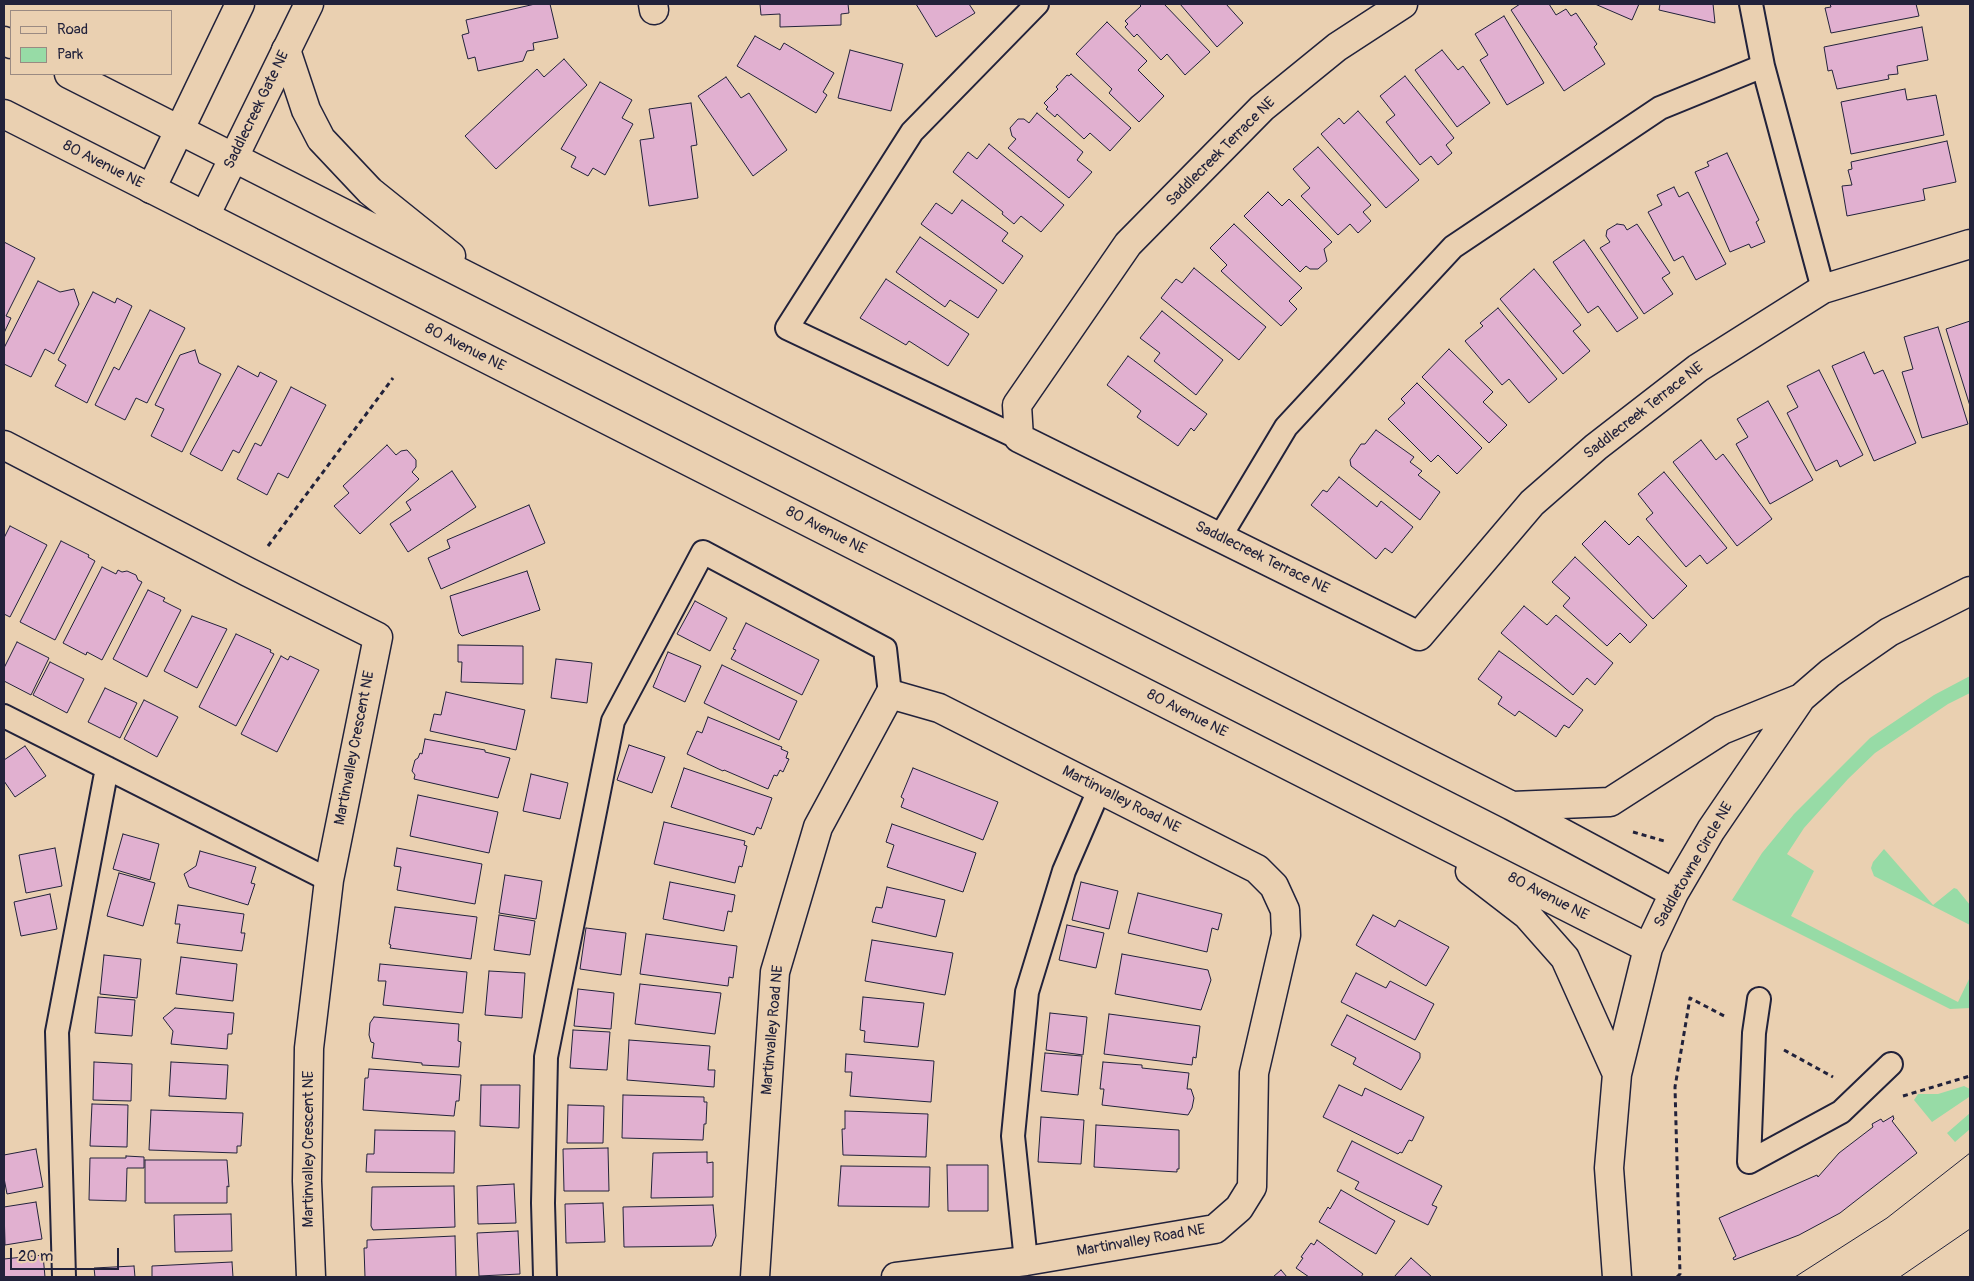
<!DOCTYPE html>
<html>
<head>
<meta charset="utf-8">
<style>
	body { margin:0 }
	#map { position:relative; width:1974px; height:1281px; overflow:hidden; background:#ead0b1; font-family:Pangolin,sans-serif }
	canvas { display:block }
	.frame { position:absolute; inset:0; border:5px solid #22223b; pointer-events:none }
	.legend { position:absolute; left:10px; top:10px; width:162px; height:65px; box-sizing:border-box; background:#ead0b1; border:1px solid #9a8a82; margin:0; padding:6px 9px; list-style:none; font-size:15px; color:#22223b }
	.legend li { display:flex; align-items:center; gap:10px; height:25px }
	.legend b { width:25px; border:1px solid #9a8a82 }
	.scale { position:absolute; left:10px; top:1248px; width:109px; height:22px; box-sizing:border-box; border:2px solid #22223b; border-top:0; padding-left:6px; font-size:15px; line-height:18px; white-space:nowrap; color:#22223b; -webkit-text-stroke:4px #ead0b1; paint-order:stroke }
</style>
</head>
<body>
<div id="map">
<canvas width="1974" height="1281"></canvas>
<div class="frame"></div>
<ul class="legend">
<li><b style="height:6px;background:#ead0b1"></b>Road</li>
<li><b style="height:14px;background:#97dba6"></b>Park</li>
</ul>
<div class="scale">20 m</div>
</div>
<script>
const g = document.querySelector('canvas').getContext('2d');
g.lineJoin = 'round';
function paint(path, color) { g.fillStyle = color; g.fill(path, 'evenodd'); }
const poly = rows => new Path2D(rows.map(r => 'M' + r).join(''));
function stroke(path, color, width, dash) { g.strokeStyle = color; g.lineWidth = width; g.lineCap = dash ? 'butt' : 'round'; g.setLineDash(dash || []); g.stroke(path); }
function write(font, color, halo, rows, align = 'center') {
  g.font = font + ' Pangolin,sans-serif'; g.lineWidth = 5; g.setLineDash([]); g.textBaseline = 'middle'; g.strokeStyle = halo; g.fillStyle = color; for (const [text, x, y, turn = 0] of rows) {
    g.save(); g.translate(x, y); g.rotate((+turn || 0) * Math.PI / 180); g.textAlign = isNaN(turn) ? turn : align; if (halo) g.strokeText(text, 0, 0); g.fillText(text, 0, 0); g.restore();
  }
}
paint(poly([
	[1970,676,1970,693,1948,704,1875,753,1848,779,1804,828,1787,854,1814,871,1791,916,1958,1002,1970,977,1970,1008,1950,1009,1732,900,1762,853,1794,814,1870,738,1934,695],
	[1884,849,1933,905,1954,888,1957,889,1970,905,1970,925,1874,876,1871,868,1873,862],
	[1964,1086,1970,1089,1969,1097,1932,1122,1914,1100,1918,1094,1938,1094],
	[1970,1113,1970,1129,1955,1142,1947,1133]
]), '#97dba6');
const building = poly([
	[535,4,550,4,558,38,533,43,534,50,527,51,523,61,478,71,475,57,468,59,462,35,469,33,466,20,535,4],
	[760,4,848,4,849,13,841,14,841,25,780,27,780,14,761,15,760,4],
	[916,4,969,4,975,13,936,37,916,4],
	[1139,4,1164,4,1210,52,1185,75,1167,54,1161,60,1137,34,1134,37,1125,27,1128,24,1125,21,1141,6,1139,4],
	[1180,4,1226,4,1243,23,1217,47,1180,4],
	[1520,4,1549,4,1556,15,1566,9,1571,16,1576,13,1597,44,1594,47,1605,64,1564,91,1511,10,1520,4],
	[1595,4,1639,4,1632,20,1595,4],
	[1660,4,1713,4,1715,23,1659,10,1660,4],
	[1830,4,1916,4,1919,16,1831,33,1825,8,1831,7,1830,4],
	[1504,16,1544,83,1507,105,1480,60,1488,55,1475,34,1504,16],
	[1107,22,1147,61,1138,70,1164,96,1139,122,1109,93,1112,89,1076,54,1107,22],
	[1922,27,1928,60,1897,66,1898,74,1888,75,1889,79,1837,89,1832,70,1828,71,1824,47,1922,27],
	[755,36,780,50,784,43,834,73,823,92,827,95,816,113,737,66,755,36],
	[850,50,903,64,891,111,838,98,850,50],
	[1442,50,1458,70,1463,66,1490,103,1457,127,1415,70,1442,50],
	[564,59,587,85,496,169,465,136,537,69,544,77,564,59],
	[1071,74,1131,128,1110,151,1090,133,1084,139,1057,114,1055,117,1046,109,1048,107,1044,103,1058,89,1056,87,1067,75,1069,76,1071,74],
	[1405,76,1454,138,1446,145,1452,153,1438,165,1431,156,1420,165,1386,122,1395,115,1380,96,1405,76],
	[726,77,741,98,749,93,787,150,753,176,698,96,726,77],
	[600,82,632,100,622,118,633,124,605,175,593,168,588,176,571,167,576,157,561,149,600,82],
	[1905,89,1907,100,1936,95,1944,135,1851,154,1841,102,1905,89],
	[691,103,697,145,691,146,698,198,649,206,640,140,654,138,649,109,691,103],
	[1358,111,1419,180,1386,208,1321,134,1339,118,1344,124,1358,111],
	[1037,113,1083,152,1077,160,1092,172,1069,198,1008,148,1016,139,1012,136,1010,128,1018,119,1024,119,1029,123,1037,113],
	[1947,141,1956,182,1923,189,1925,200,1847,216,1842,186,1852,185,1848,170,1852,169,1851,162,1947,141],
	[989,144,1064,205,1041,232,1021,216,1014,224,1002,214,1003,212,953,172,968,152,977,159,989,144],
	[1318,147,1371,205,1363,212,1371,221,1358,233,1350,224,1338,235,1301,196,1310,188,1293,169,1318,147],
	[1727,153,1759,220,1756,222,1765,242,1751,248,1749,244,1730,252,1695,172,1709,166,1707,162,1727,153],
	[1674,187,1679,197,1688,192,1726,264,1696,280,1683,256,1674,261,1648,212,1662,205,1657,195,1674,187],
	[1268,192,1282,206,1289,199,1332,242,1324,249,1327,261,1318,269,1310,269,1306,266,1300,272,1244,216,1268,192],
	[962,200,1008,233,1002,241,1023,256,1003,284,921,224,936,203,952,214,962,200],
	[1234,224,1302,288,1289,301,1297,309,1281,326,1221,271,1227,265,1210,248,1234,224],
	[1617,224,1624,225,1627,230,1637,224,1670,273,1662,278,1673,294,1644,314,1600,248,1610,242,1606,236,1607,230,1617,224],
	[920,237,997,290,978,318,950,300,945,307,896,272,920,237],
	[1584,240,1638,318,1617,332,1598,306,1588,313,1553,262,1584,240],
	[4,242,35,258,6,316,11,318,4,333,4,242],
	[1194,268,1266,327,1239,360,1161,298,1176,279,1182,283,1194,268],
	[1534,269,1581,325,1573,331,1590,351,1563,374,1500,299,1534,269],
	[886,279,969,334,948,366,909,341,906,345,860,318,886,279],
	[38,281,60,292,74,289,79,304,54,354,45,349,31,377,4,364,4,348,38,281],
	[93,292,115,303,117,298,132,306,87,403,55,386,66,365,58,360,93,292],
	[1498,308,1557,379,1529,403,1509,379,1502,385,1465,341,1483,326,1480,323,1498,308],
	[150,310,185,328,147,403,136,398,125,420,95,405,114,367,119,370,150,310],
	[1162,311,1223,360,1196,395,1154,361,1160,353,1140,338,1162,311],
	[1970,321,1970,406,1946,329,1970,321],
	[1938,327,1968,424,1922,438,1902,372,1913,369,1904,337,1938,327],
	[1449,349,1493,392,1483,402,1507,425,1489,443,1422,377,1449,349],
	[195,350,199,363,221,374,182,452,151,436,164,409,155,405,180,355,195,350],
	[1864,352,1874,374,1883,370,1916,443,1874,461,1832,366,1864,352],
	[1128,356,1207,414,1194,431,1191,428,1178,446,1137,417,1141,411,1107,385,1128,356],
	[238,366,258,377,260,372,277,381,239,453,233,450,222,471,190,454,238,366],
	[1819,370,1863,455,1840,467,1837,460,1816,471,1787,413,1798,407,1787,386,1819,370],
	[1417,383,1482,448,1457,474,1438,455,1431,462,1388,419,1405,403,1401,399,1417,383],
	[291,387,326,405,288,478,278,473,267,495,237,479,255,443,261,446,291,387],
	[1768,401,1813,480,1770,504,1736,444,1748,437,1737,419,1768,401],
	[1376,430,1414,457,1410,462,1422,471,1418,475,1440,492,1420,520,1351,466,1350,460,1361,444,1365,444,1376,430],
	[1701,440,1716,460,1723,454,1772,519,1737,546,1673,462,1701,440],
	[387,445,396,455,401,451,407,450,416,460,416,467,412,472,419,479,360,534,334,506,349,493,343,486,387,445],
	[452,471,476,507,408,552,390,524,411,510,406,502,452,471],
	[1664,472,1727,548,1707,564,1700,555,1686,567,1646,519,1653,513,1638,494,1664,472],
	[1339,477,1377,507,1381,501,1413,527,1392,553,1385,548,1376,559,1311,505,1323,490,1327,492,1339,477],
	[529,505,545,543,441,589,428,558,450,548,447,540,529,505],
	[1605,521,1629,545,1638,536,1687,586,1653,619,1582,544,1605,521],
	[10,526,47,545,10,617,4,614,4,538,10,526],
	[61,541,89,555,88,557,95,561,55,640,20,622,61,541],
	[1575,557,1647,625,1630,643,1620,633,1607,646,1563,606,1570,598,1552,582,1575,557],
	[102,567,116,574,118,570,122,572,127,571,136,575,138,580,142,582,102,660,87,652,86,655,63,643,102,567],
	[527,571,540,610,462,636,459,633,450,596,527,571],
	[148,590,165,598,163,601,181,610,147,677,113,659,148,590],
	[695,601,727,618,710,651,677,634,695,601],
	[1524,606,1547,625,1556,615,1613,663,1595,685,1587,678,1573,695,1501,633,1524,606],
	[192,616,227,629,197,688,164,671,192,616],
	[746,623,819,660,802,695,731,659,736,650,733,649,746,623],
	[236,634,271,650,270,652,274,654,236,726,199,707,236,634],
	[17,642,49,658,31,695,4,681,4,668,17,642],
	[458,645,523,646,523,684,461,682,462,662,458,662,458,645],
	[1499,651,1583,710,1569,728,1564,725,1556,737,1519,711,1515,716,1498,704,1502,697,1478,679,1499,651],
	[668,652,701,666,685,702,653,687,668,652],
	[281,656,288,660,290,656,319,670,277,752,241,734,281,656],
	[556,659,592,663,587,703,551,698,556,659],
	[50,662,84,679,67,713,33,695,50,662],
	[722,665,797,701,779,740,704,703,722,665],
	[105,688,137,703,120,738,88,722,105,688],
	[446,692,525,710,516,750,430,731,434,714,441,715,446,692],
	[144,700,178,717,157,757,124,739,144,700],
	[708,717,782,747,781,749,788,752,786,758,789,759,783,772,780,770,777,776,774,775,768,789,724,770,723,771,687,754,697,731,702,733,708,717],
	[425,739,485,750,485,752,510,758,498,798,414,779,415,775,412,771,415,760,418,758,420,753,422,754,425,739],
	[629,745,665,757,652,793,617,780,629,745],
	[25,746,46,776,15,797,4,781,4,760,25,746],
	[684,768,772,798,761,829,757,827,754,835,671,807,684,768],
	[913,768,998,802,983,840,901,807,904,799,901,797,913,768],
	[531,774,568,783,560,819,523,811,531,774],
	[418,795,498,812,489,853,410,836,418,795],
	[664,822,745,841,744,845,747,846,742,867,739,866,735,883,654,864,664,822],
	[892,824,976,853,963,892,887,867,894,845,886,842,892,824],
	[123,834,159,844,150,880,113,869,123,834],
	[55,848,62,886,26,893,19,855,55,848],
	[397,848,482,864,475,904,397,890,401,867,394,866,397,848],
	[200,851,256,867,251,883,255,884,248,905,189,887,184,874,196,866,200,851],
	[119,873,155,883,143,926,107,916,119,873],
	[505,875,542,881,536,919,499,913,505,875],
	[670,882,735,895,732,912,728,911,724,931,663,919,670,882],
	[1081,882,1118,891,1109,929,1072,920,1081,882],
	[887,887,945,900,936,937,872,922,876,907,882,908,887,887],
	[1138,893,1222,914,1218,930,1212,928,1207,952,1128,933,1138,893],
	[50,894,57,929,21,936,14,902,50,894],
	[178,905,244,914,241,933,245,933,242,951,177,943,180,924,175,924,178,905],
	[395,907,477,917,471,959,390,948,391,945,389,944,395,907],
	[499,915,535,921,530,955,494,950,499,915],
	[1373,915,1395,927,1399,920,1449,947,1426,986,1356,945,1373,915],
	[1067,925,1104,933,1096,968,1059,960,1067,925],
	[586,928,626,933,621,975,580,969,586,928],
	[646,934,737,946,733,978,729,977,728,986,640,974,646,934],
	[872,940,953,953,945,995,865,981,872,940],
	[1122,954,1208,970,1211,980,1201,1010,1115,994,1122,954],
	[104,955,141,959,137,998,100,994,104,955],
	[181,957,237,964,233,1001,176,994,181,957],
	[380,964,467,972,463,1013,383,1005,386,981,378,981,380,964],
	[489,971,525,973,522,1018,485,1015,489,971],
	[1356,973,1386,988,1390,981,1434,1004,1415,1040,1341,1002,1356,973],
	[640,984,721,993,715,1034,635,1024,640,984],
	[578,989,614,993,611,1029,574,1026,578,989],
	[98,997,135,1000,132,1036,95,1033,98,997],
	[863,997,924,1003,918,1047,864,1042,865,1031,860,1030,863,997],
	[175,1008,234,1013,232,1034,228,1034,227,1049,171,1044,173,1031,163,1018,175,1008],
	[1050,1013,1087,1017,1083,1055,1046,1050,1050,1013],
	[1109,1014,1200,1026,1196,1058,1193,1057,1192,1065,1104,1054,1109,1014],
	[1347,1015,1420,1053,1420,1058,1401,1090,1353,1064,1356,1058,1331,1045,1347,1015],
	[374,1017,459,1024,458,1041,461,1042,459,1067,422,1065,422,1063,372,1058,374,1043,371,1042,369,1035,370,1023,374,1017],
	[573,1030,610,1032,607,1070,570,1068,573,1030],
	[629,1040,710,1046,708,1070,715,1070,714,1087,627,1080,629,1040],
	[1045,1053,1082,1056,1078,1095,1041,1091,1045,1053],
	[846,1054,934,1061,931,1102,850,1096,852,1072,845,1072,846,1054],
	[94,1062,132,1064,131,1101,93,1100,94,1062],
	[171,1062,228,1065,226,1099,169,1096,171,1062],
	[1103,1062,1142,1065,1142,1068,1189,1073,1187,1089,1191,1089,1194,1098,1192,1108,1188,1115,1102,1105,1104,1089,1100,1089,1103,1062],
	[369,1069,461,1075,459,1101,456,1101,454,1116,363,1110,365,1078,368,1078,369,1069],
	[481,1085,520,1085,519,1128,480,1126,481,1085],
	[1339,1085,1362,1096,1365,1088,1424,1117,1412,1141,1409,1140,1402,1153,1400,1152,1398,1154,1323,1117,1339,1085],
	[623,1095,704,1097,704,1102,707,1102,706,1124,704,1124,703,1140,622,1138,623,1095],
	[92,1104,128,1105,127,1147,90,1146,92,1104],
	[568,1105,604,1106,603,1143,567,1143,568,1105],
	[151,1110,243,1113,241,1146,237,1146,237,1153,149,1150,151,1110],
	[845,1111,928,1114,926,1157,843,1155,842,1129,845,1129,845,1111],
	[1893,1116,1894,1119,1892,1121,1917,1153,1840,1213,1799,1235,1734,1260,1733,1258,1736,1256,1719,1218,1817,1175,1818,1177,1839,1153,1873,1127,1872,1124,1881,1119,1883,1122,1893,1116],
	[1041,1117,1084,1120,1081,1164,1038,1162,1041,1117],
	[1096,1125,1179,1130,1179,1169,1177,1169,1177,1172,1094,1167,1096,1125],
	[375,1130,455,1131,454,1173,366,1172,367,1154,374,1154,375,1130],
	[1352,1141,1442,1186,1432,1205,1437,1207,1428,1225,1355,1189,1359,1182,1337,1171,1352,1141],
	[608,1148,609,1191,564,1191,563,1149,608,1148],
	[36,1149,43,1187,7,1194,4,1178,4,1155,36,1149],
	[707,1152,707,1163,713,1162,713,1197,651,1198,653,1153,707,1152],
	[126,1156,144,1157,144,1168,127,1168,126,1201,89,1200,90,1158,126,1158,126,1156],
	[145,1160,227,1160,229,1187,227,1186,227,1203,145,1203,145,1160],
	[947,1165,988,1165,988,1211,948,1211,947,1165],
	[841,1166,930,1167,929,1207,838,1206,841,1166],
	[514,1184,516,1223,478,1224,477,1186,514,1184],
	[454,1186,455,1227,373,1230,371,1226,372,1187,454,1186],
	[1341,1190,1395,1221,1376,1254,1319,1222,1328,1207,1330,1209,1341,1190],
	[36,1202,42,1239,5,1245,4,1207,36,1202],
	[603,1203,605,1242,566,1243,565,1204,603,1203],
	[713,1205,716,1236,712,1246,624,1247,623,1207,713,1205],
	[231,1214,232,1251,175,1252,174,1215,231,1214],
	[518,1231,520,1274,479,1276,477,1233,518,1231],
	[455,1236,456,1277,365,1277,364,1248,367,1248,367,1240,455,1236],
	[1317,1240,1363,1274,1361,1277,1309,1277,1296,1268,1303,1258,1301,1257,1311,1243,1314,1245,1317,1240],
	[43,1255,45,1277,4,1277,4,1259,43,1255],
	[1411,1258,1432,1277,1394,1277,1411,1258],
	[232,1262,233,1277,152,1277,152,1266,232,1262],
	[134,1266,135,1277,95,1277,94,1268,134,1266],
	[1281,1270,1287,1277,1273,1277,1281,1270]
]);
paint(building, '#e1b0d0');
stroke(building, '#22223b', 1);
const lane = poly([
	[1751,4,1763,66,1823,289],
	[1019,438,787,328,912,132,1037,4],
	[1220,537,1286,427,1453,247,1660,108,1763,66],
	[4,716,329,880],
	[1759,999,1754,1033,1749,1162,1841,1112,1891,1064],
	[1026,1261,1013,1136,1027,992,1064,871,1099,790],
	[64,1277,57,1032,107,768],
	[545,1277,543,1203,546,1057,613,721,703,552,885,649,890,694]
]);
const street = poly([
	[653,4,654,10],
	[1403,4,1337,47,1262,108,1128,244,1017,405,1019,438,1419,636,1532,503,1596,447,1698,368,1823,289,1970,244],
	[151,189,240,4],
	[205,216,309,4],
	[4,445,248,572,378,637,329,880,309,1048,307,1181,311,1277],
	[755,1277,775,972,818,827,890,694,939,708,1257,869,1274,886,1285,910,1286,935,1254,1073,1252,1187,1239,1208,1215,1229,1026,1261,896,1277]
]);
const secondary = poly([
	[4,41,11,44],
	[286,50,306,110,321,139,370,191,451,256],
	[69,74,1512,806,1674,893],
	[4,114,1648,948],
	[1512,806,1610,802,1722,730,1801,698],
	[1470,871,1527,915,1565,958,1617,1074],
	[1617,1277,1609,1168,1617,1074,1648,948,1674,893,1711,830,1801,698,1830,673,1889,632,1970,591]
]);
stroke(lane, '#22223b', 26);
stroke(street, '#22223b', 31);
stroke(secondary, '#22223b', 31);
stroke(poly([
	[268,546,393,378],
	[1633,832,1664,841],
	[1784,1050,1833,1077],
	[1903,1096,1970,1076],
	[1677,1277,1680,1274,1675,1087,1690,998,1726,1017]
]), '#22223b', 3, [5, 4]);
stroke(lane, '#ead0b1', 22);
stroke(street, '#ead0b1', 28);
stroke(secondary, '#ead0b1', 28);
stroke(poly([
	[1795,1277,1887,1218,1970,1153],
	[1900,1277,1970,1229]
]), '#22223b', 1);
write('15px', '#22223b', '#ead0b1', [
	["Saddlecreek Gate NE",257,110,-64],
	["Saddlecreek Terrace NE",1221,152,-45],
	["80 Avenue NE",103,165,27],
	["80 Avenue NE",465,348,27],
	["Saddlecreek Terrace NE",1644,411,-38],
	["80 Avenue NE",826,531,27],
	["Saddlecreek Terrace NE",1262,558,26],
	["80 Avenue NE",1187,714,27],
	["Martinvalley Crescent NE",355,748,-79],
	["Martinvalley Road NE",1121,800,27],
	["Saddletowne Circle NE",1694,865,-60],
	["80 Avenue NE",1548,897,27],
	["Martinvalley Road NE",773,1030,-85],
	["Martinvalley Crescent NE",309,1149,-90],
	["Martinvalley Road NE",1141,1241,-10]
]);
</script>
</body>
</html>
